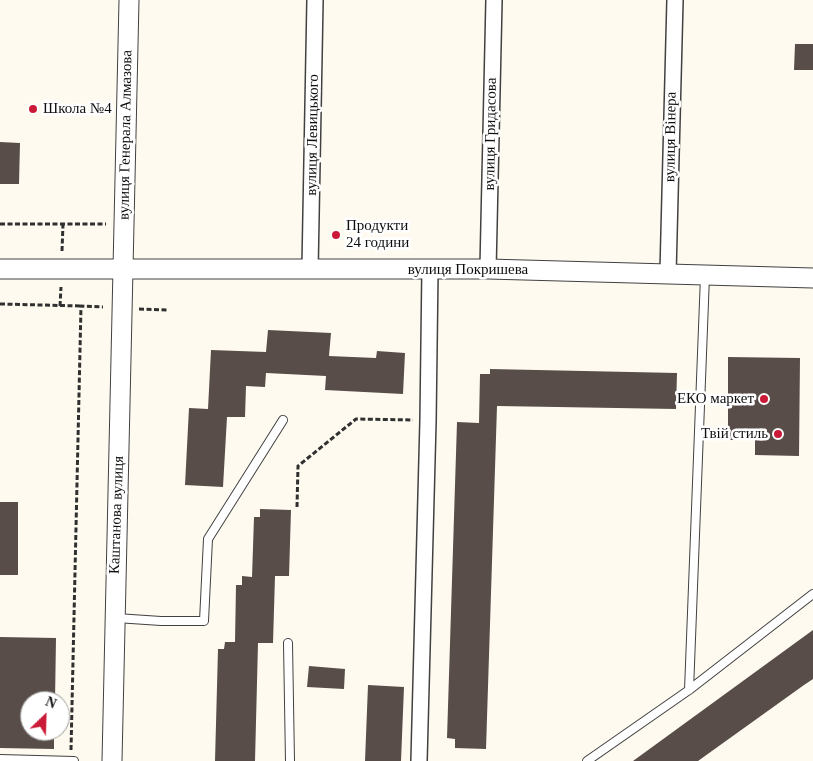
<!DOCTYPE html>
<html>
<head>
<meta charset="utf-8">
<style>
	body { margin:0 }
	#map { position:relative; width:813px; height:761px; overflow:hidden; background:#fffaef; font-family:"Times New Roman",serif }
	canvas { display:block }
	.north { position:absolute; left:20px; top:691px; width:50px; height:50px; box-sizing:border-box; background:#fff; border:1px solid #9f9f9f; border-radius:50%; rotate:24deg; font-size:14px; font-weight:700; line-height:20px; text-align:center; color:#0e0e0e }
	.north::after { content:''; display:block; margin:auto; width:18px; height:22px; background:#ca1a37; clip-path:polygon(50% 0,100% 100%,50% 72%,0 100%) }
</style>
</head>
<body>
<div id="map">
<canvas width="813" height="761"></canvas>
<div class="north">N</div>
</div>
<script>
const g = document.querySelector('canvas').getContext('2d');
g.lineJoin = 'round';
function paint(path, color) { g.fillStyle = color; g.fill(path, 'evenodd'); }
const poly = rows => new Path2D(rows.map(r => 'M' + r).join(''));
function stroke(path, color, width, dash) { g.strokeStyle = color; g.lineWidth = width; g.lineCap = dash ? 'butt' : 'round'; g.setLineDash(dash || []); g.stroke(path); }
function write(font, color, halo, rows, align = 'center') {
  g.font = font + ' "Times New Roman",serif'; g.lineWidth = 5; g.setLineDash([]); g.textBaseline = 'middle'; g.strokeStyle = halo; g.fillStyle = color; for (const [text, x, y, turn = 0] of rows) {
    g.save(); g.translate(x, y); g.rotate((+turn || 0) * Math.PI / 180); g.textAlign = isNaN(turn) ? turn : align; if (halo) g.strokeText(text, 0, 0); g.fillText(text, 0, 0); g.restore();
  }
}
paint(poly([
	[795,44,813,44,813,70,794,70],
	[0,142,20,143,19,184,0,184],
	[268,330,331,333,329,356,376,358,377,351,405,353,403,394,325,390,326,376,266,373,265,387,246,386,245,417,227,417,223,487,185,485,189,408,208,409,211,350,266,352],
	[728,357,800,358,799,456,755,455,755,440,728,440],
	[490,369,677,373,676,409,497,406,486,749,455,748,455,739,447,738,457,422,479,423,480,374,490,374],
	[0,502,18,502,18,575,0,575],
	[260,509,291,510,289,576,275,576,273,643,258,643,255,761,215,761,218,649,224,649,225,642,235,642,236,585,242,585,242,576,252,577,254,517,260,517],
	[813,630,813,679,804,685,698,761,633,761],
	[0,637,56,638,55,701,30,701,30,731,54,731,54,749,0,748],
	[309,666,345,669,344,689,307,687],
	[368,685,404,687,401,761,365,761]
]), '#584d49');
const service = poly([
	[116,618,161,621,204,621,208,539,283,420],
	[288,643,290,761],
	[689,690,705,276],
	[0,759,74,761],
	[587,761,689,690,813,594]
]);
const minor = poly([
	[310,269,315,0],
	[488,269,494,0],
	[668,273,675,0],
	[419,761,428,421,430,269]
]);
const tertiary = poly([
	[0,269,488,269,813,278],
	[112,761,129,0]
]);
stroke(service, '#414141', 10);
stroke(minor, '#414141', 18);
stroke(tertiary, '#414141', 21);
stroke(poly([
	[0,224,106,224],
	[62,251,63,224],
	[0,304,81,306],
	[60,306,61,287],
	[139,309,169,310],
	[297,507,298,466,356,419,413,420],
	[71,750,81,306,103,307]
]), '#303030', 3, [5, 2.5]);
stroke(service, '#fff', 8);
stroke(minor, '#fff', 15);
stroke(tertiary, '#fff', 19);
for (const [x, y, r, color] of [
	[33,109,5,"#ca1a37"],
	[336,235,5,"#ca1a37"],
	[764,399,5,"#ca1a37"],
	[778,434,5,"#ca1a37"]
]) { const dot = new Path2D(); dot.arc(x, y, r, 0, 2 * Math.PI); g.fillStyle = color; g.fill(dot); stroke(dot, '#fff', 2); }
write('15px', '#0e0e0e', '#fff', [
	["Школа №4",43,109],
	["Продукти",346,226],
	["24 години",346,243],
	["ЕКО маркет",754,399,"right"],
	["Твій стиль",768,434,"right"]
], 'left');
write('15px', '#0e0e0e', '#fff', [
	["вулиця Гридасова",491,134,-89],
	["вулиця Генерала Алмазова",126,135,-89],
	["вулиця Левицького",313,135,-89],
	["вулиця Вінера",671,137,-89],
	["вулиця Покришева",468,270],
	["Каштанова вулиця",117,515,-88]
]);
</script>
</body>
</html>
